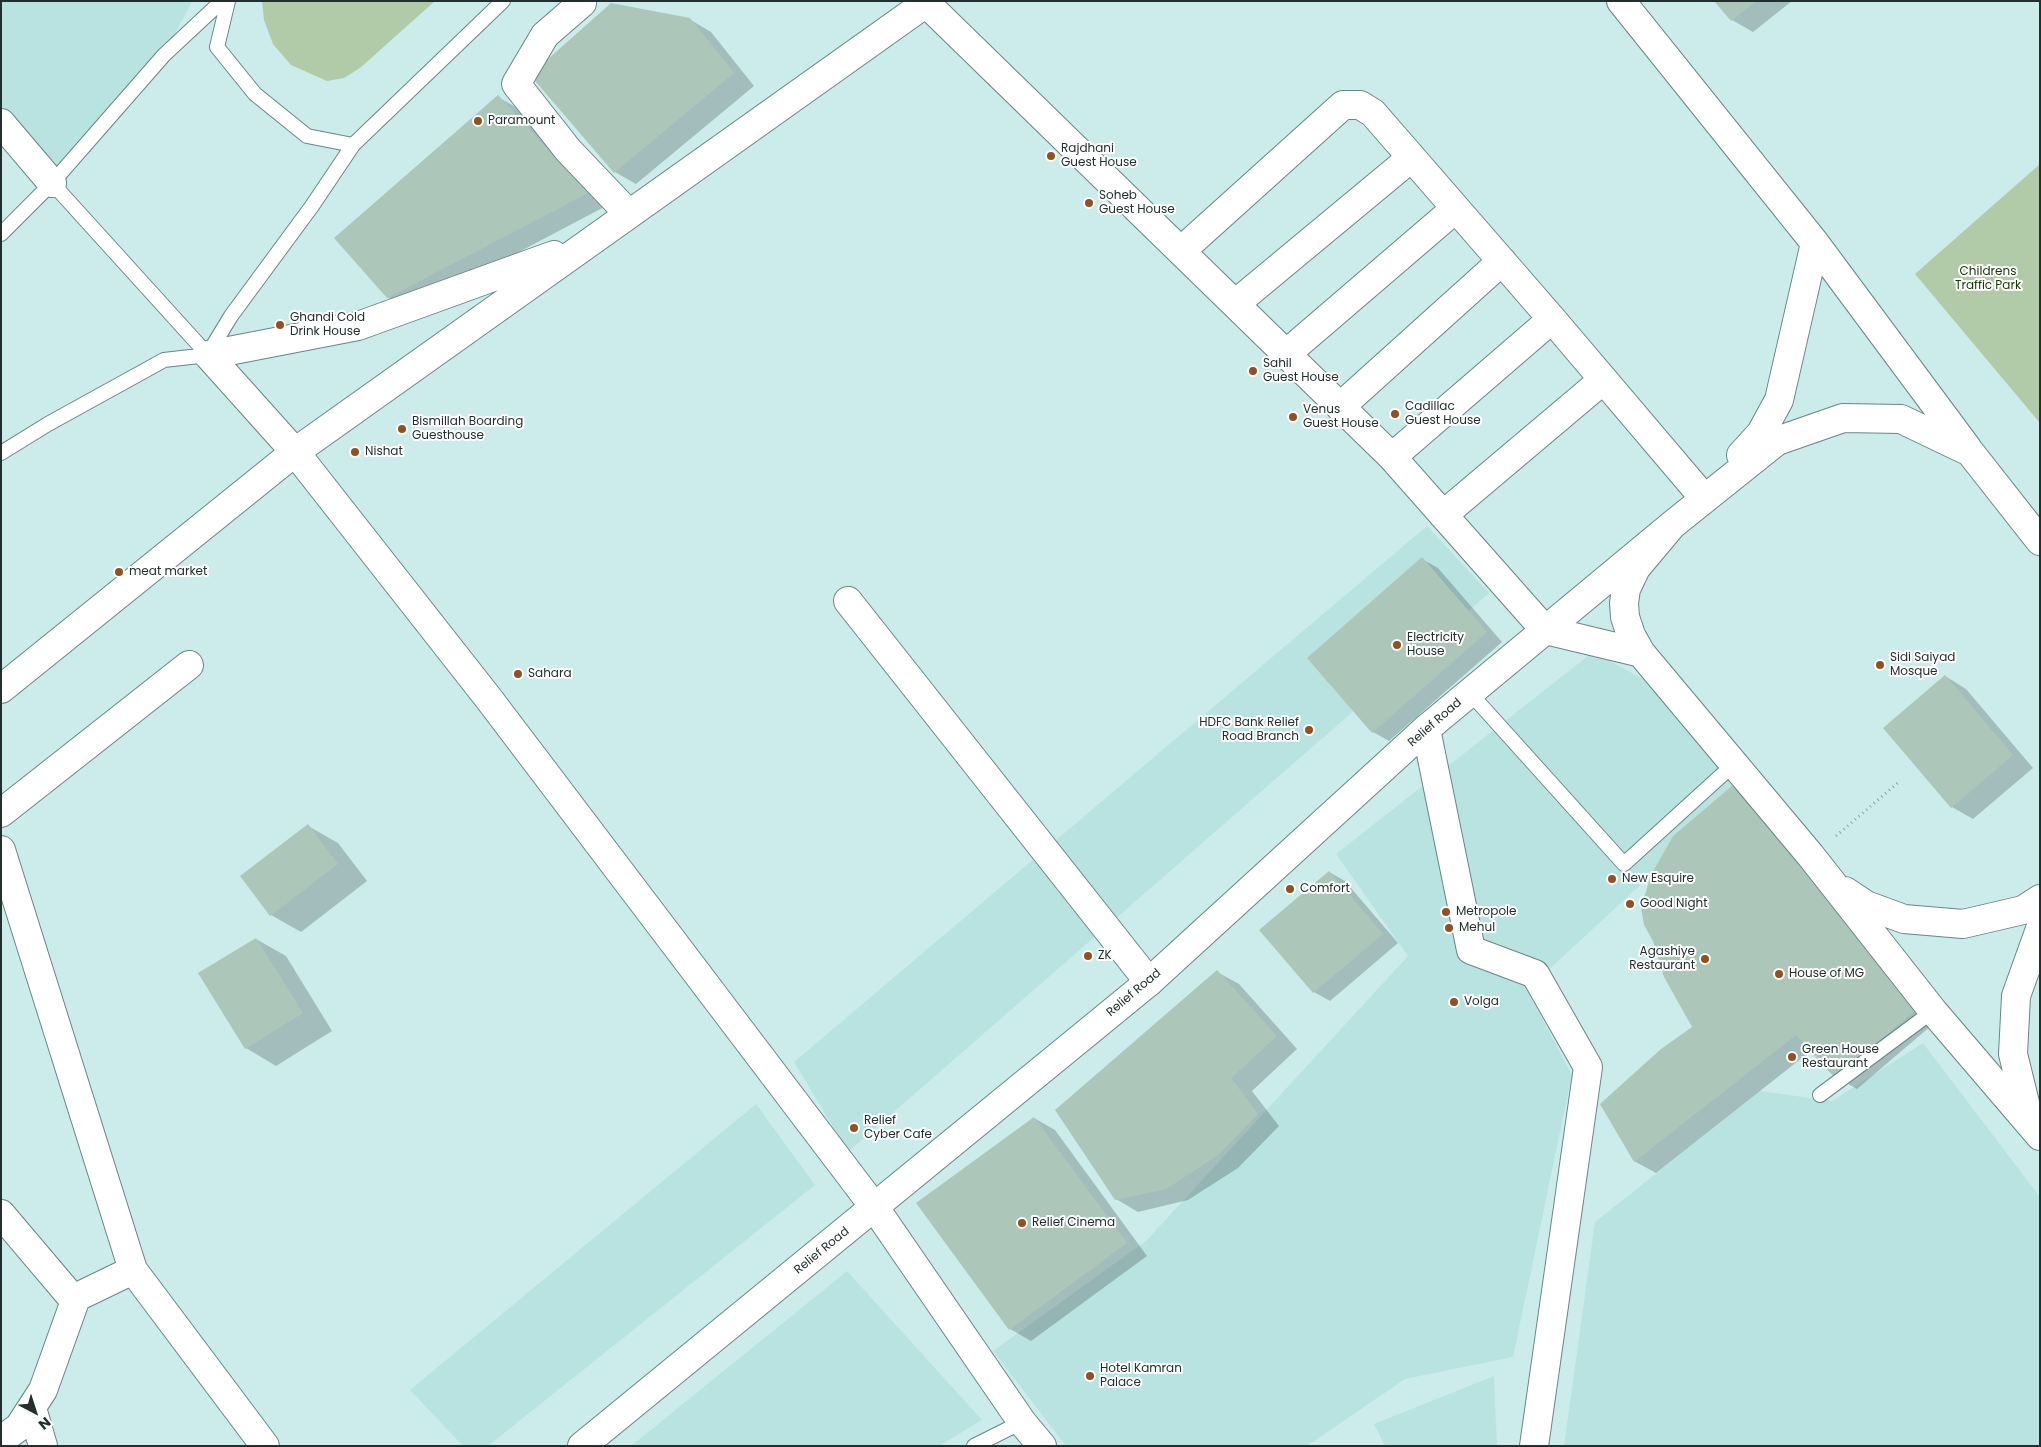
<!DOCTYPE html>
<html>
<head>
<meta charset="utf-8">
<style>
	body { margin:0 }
	#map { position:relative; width:2041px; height:1447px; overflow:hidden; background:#cceceb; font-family:Poppins,sans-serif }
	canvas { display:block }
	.frame { position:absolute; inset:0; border:2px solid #222f2e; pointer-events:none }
	.north { position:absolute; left:10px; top:1387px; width:50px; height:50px; -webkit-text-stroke:4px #fff; paint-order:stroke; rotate:140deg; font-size:14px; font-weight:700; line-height:20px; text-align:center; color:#222f2e }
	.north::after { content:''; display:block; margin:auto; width:18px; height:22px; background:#222f2e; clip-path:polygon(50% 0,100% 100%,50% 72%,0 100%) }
</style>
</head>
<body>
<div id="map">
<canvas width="2041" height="1447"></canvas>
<div class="frame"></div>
<div class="north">N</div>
</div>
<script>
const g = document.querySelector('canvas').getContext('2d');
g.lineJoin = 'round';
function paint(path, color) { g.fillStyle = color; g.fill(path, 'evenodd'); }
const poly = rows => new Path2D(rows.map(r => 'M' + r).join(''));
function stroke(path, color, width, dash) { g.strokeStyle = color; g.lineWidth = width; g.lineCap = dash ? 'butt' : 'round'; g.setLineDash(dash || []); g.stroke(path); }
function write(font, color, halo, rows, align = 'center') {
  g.font = font + ' Poppins,sans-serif'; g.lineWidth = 4; g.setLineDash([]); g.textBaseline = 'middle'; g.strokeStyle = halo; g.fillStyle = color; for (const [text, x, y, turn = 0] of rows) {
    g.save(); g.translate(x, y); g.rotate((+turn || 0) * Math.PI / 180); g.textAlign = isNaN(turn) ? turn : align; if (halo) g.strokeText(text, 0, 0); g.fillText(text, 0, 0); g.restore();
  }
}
paint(poly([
	[1,1,192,1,164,55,52,183,1,123],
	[1427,526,1489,593,848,1152,794,1062],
	[1593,652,1643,679,1734,784,1673,836,1651,875,1527,990,1572,1075,1513,1357,1405,1379,1307,1446,1066,1446,993,1351,1146,1241,1408,956,1336,854],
	[1923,1043,2040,1197,2040,1446,1564,1446,1595,1222,1760,1091,1832,1101],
	[756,1104,815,1185,488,1446,463,1446,410,1390],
	[847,1271,982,1420,939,1446,631,1446],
	[1494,1376,1497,1446,1385,1446,1374,1424]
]), '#b9e3e1');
paint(poly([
	[262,1,435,1,360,68,344,78,327,81,291,65,273,44,264,20],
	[2040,164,2040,423,1915,274]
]), '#b1caa7');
paint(poly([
	[1716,1,1792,1,1753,32,1732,20],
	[689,19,711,32,754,86,636,184,615,172],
	[498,97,519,109,608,205,409,310,387,297],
	[1422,559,1438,568,1502,642,1389,741,1373,732],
	[1945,676,1966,689,2033,768,1973,819,1952,807],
	[308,826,338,843,367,881,301,932,271,915],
	[1329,872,1345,881,1398,943,1330,1001,1314,992],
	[1642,908,1939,1019,1857,1089,1836,1077,1812,1050,1656,1173,1634,1161,1693,1027],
	[256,939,286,956,332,1031,276,1066,246,1048,199,974],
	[1217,972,1239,984,1297,1049,1252,1091,1279,1126,1238,1168,1188,1200,1138,1212,1116,1199],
	[1034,1118,1055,1130,1147,1256,1031,1341,1010,1329,918,1203]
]), '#0003');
paint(poly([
	[1714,1,1756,1,1731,21],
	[611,3,690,18,734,73,614,173,530,75],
	[498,95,588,193,387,298,334,238],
	[1422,557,1487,632,1372,733,1307,658],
	[1945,675,2013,755,1951,808,1883,728],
	[1734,784,1919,1007,1835,1078,1796,1035,1634,1162,1600,1104,1661,1049,1692,1027,1664,977,1653,941,1644,925,1641,908,1651,875,1673,836],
	[308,824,338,864,270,916,240,876],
	[1329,871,1383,934,1313,993,1259,930],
	[256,938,303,1013,245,1049,198,973],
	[1217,970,1277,1036,1231,1078,1258,1114,1217,1156,1166,1189,1115,1200,1055,1110],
	[1034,1117,1127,1243,1009,1330,916,1203]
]), '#acc7ba');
const service = poly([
	[228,1,217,47,255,94,307,136,353,145],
	[52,183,208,355],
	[1,234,52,183,164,55,222,1],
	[208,354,231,316,312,206,353,145,503,1],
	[1,453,48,424,164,360,208,355],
	[1470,693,1624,864,1734,764],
	[1820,1095,1933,1011],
	[974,1446,1022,1422]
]);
const minor = poly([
	[582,3,545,35,516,84,568,150,628,213],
	[1,123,52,183],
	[1181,251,1343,105,1360,105,1373,113,1552,319,1704,498],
	[1235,304,1411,158],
	[1286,354,1455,209],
	[208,355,295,452,489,699,875,1208],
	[208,355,358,326,554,255],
	[1340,407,1502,261],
	[1392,457,1552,319],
	[1443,515,1603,380],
	[848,601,1149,982],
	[1,689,295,452,926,3,1392,457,1545,630],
	[1426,729,1471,950,1535,974,1588,1067,1534,1446],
	[1,813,189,665],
	[1,850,133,1270],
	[1,1214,73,1299,133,1270,265,1446],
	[32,1408,43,1446],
	[1,1440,19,1427,43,1390,76,1298]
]);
const tertiary = poly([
	[875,1208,1022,1422,1042,1446]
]);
const secondary = poly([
	[1621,1,1815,243,1968,449],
	[1741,455,1761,433,1779,400,1815,243],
	[2040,541,1970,452,1901,419,1843,418,1777,441,1672,525,1636,568,1626,589,1624,603,1625,617,1631,635,1641,653,1811,856,1933,1011,2040,1136],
	[1545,630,1641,653],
	[1845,891,1866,905,1904,919,1963,924,2023,910,2040,899],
	[2029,1119,2013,1054,2016,996,2040,929],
	[582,1446,1149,982,1426,729,1672,525]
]);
stroke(service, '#688685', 16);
stroke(minor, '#688685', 30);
stroke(tertiary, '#688685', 30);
stroke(secondary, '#688685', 30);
stroke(poly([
	[1836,836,1900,781]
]), '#88a1a0', 3, [1, 4]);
stroke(service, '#fff', 14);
stroke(minor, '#fff', 28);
stroke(tertiary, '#fff', 28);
stroke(secondary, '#fff', 28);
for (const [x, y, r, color] of [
	[478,121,5,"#935021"],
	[1051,156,5,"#935021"],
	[1089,203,5,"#935021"],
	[280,325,5,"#935021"],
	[1253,371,5,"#935021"],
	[1395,414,5,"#935021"],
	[1293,417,5,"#935021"],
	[402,429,5,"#935021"],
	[355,452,5,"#935021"],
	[119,572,5,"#935021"],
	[1397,645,5,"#935021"],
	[1880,665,5,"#935021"],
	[518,674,5,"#935021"],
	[1309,730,5,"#935021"],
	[1612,879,5,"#935021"],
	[1290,889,5,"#935021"],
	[1630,904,5,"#935021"],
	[1446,912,5,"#935021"],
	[1449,928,5,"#935021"],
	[1088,956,5,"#935021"],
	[1705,959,5,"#935021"],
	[1779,974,5,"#935021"],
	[1454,1002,5,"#935021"],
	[1792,1057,5,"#935021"],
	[854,1128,5,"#935021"],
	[1022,1223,5,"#935021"],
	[1090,1376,5,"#935021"]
]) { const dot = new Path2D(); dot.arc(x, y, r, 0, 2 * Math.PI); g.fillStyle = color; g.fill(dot); stroke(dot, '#fff', 2); }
write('12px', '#222f2e', '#fff', [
	["Paramount",488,121],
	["Rajdhani",1061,149],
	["Guest House",1061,163],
	["Soheb",1099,196],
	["Guest House",1099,210],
	["Ghandi Cold",290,318],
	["Drink House",290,332],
	["Sahil",1263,364],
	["Guest House",1263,378],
	["Cadillac",1405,407],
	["Guest House",1405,421],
	["Venus",1303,410],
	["Guest House",1303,424],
	["Bismillah Boarding",412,422],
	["Guesthouse",412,436],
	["Nishat",365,452],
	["meat market",129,572],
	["Electricity",1407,638],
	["House",1407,652],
	["Sidi Saiyad",1890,658],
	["Mosque",1890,672],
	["Sahara",528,674],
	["HDFC Bank Relief",1299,723,"right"],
	["Road Branch",1299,737,"right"],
	["New Esquire",1622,879],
	["Comfort",1300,889],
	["Good Night",1640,904],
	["Metropole",1456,912],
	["Mehul",1459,928],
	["Agashiye",1695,952,"right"],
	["Restaurant",1695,966,"right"],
	["ZK",1098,956],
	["House of MG",1789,974],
	["Volga",1464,1002],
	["Green House",1802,1050],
	["Restaurant",1802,1064],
	["Relief",864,1121],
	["Cyber Cafe",864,1135],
	["Relief Cinema",1032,1223],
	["Hotel Kamran",1100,1369],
	["Palace",1100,1383]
], 'left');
write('12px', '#143900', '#fff', [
	["Childrens",1988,272],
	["Traffic Park",1988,286]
]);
write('12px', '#222f2e', '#fff', [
	["Relief Road",1435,723,-41],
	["Relief Road",1134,993,-40],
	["Relief Road",822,1251,-39]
]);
</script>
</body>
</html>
